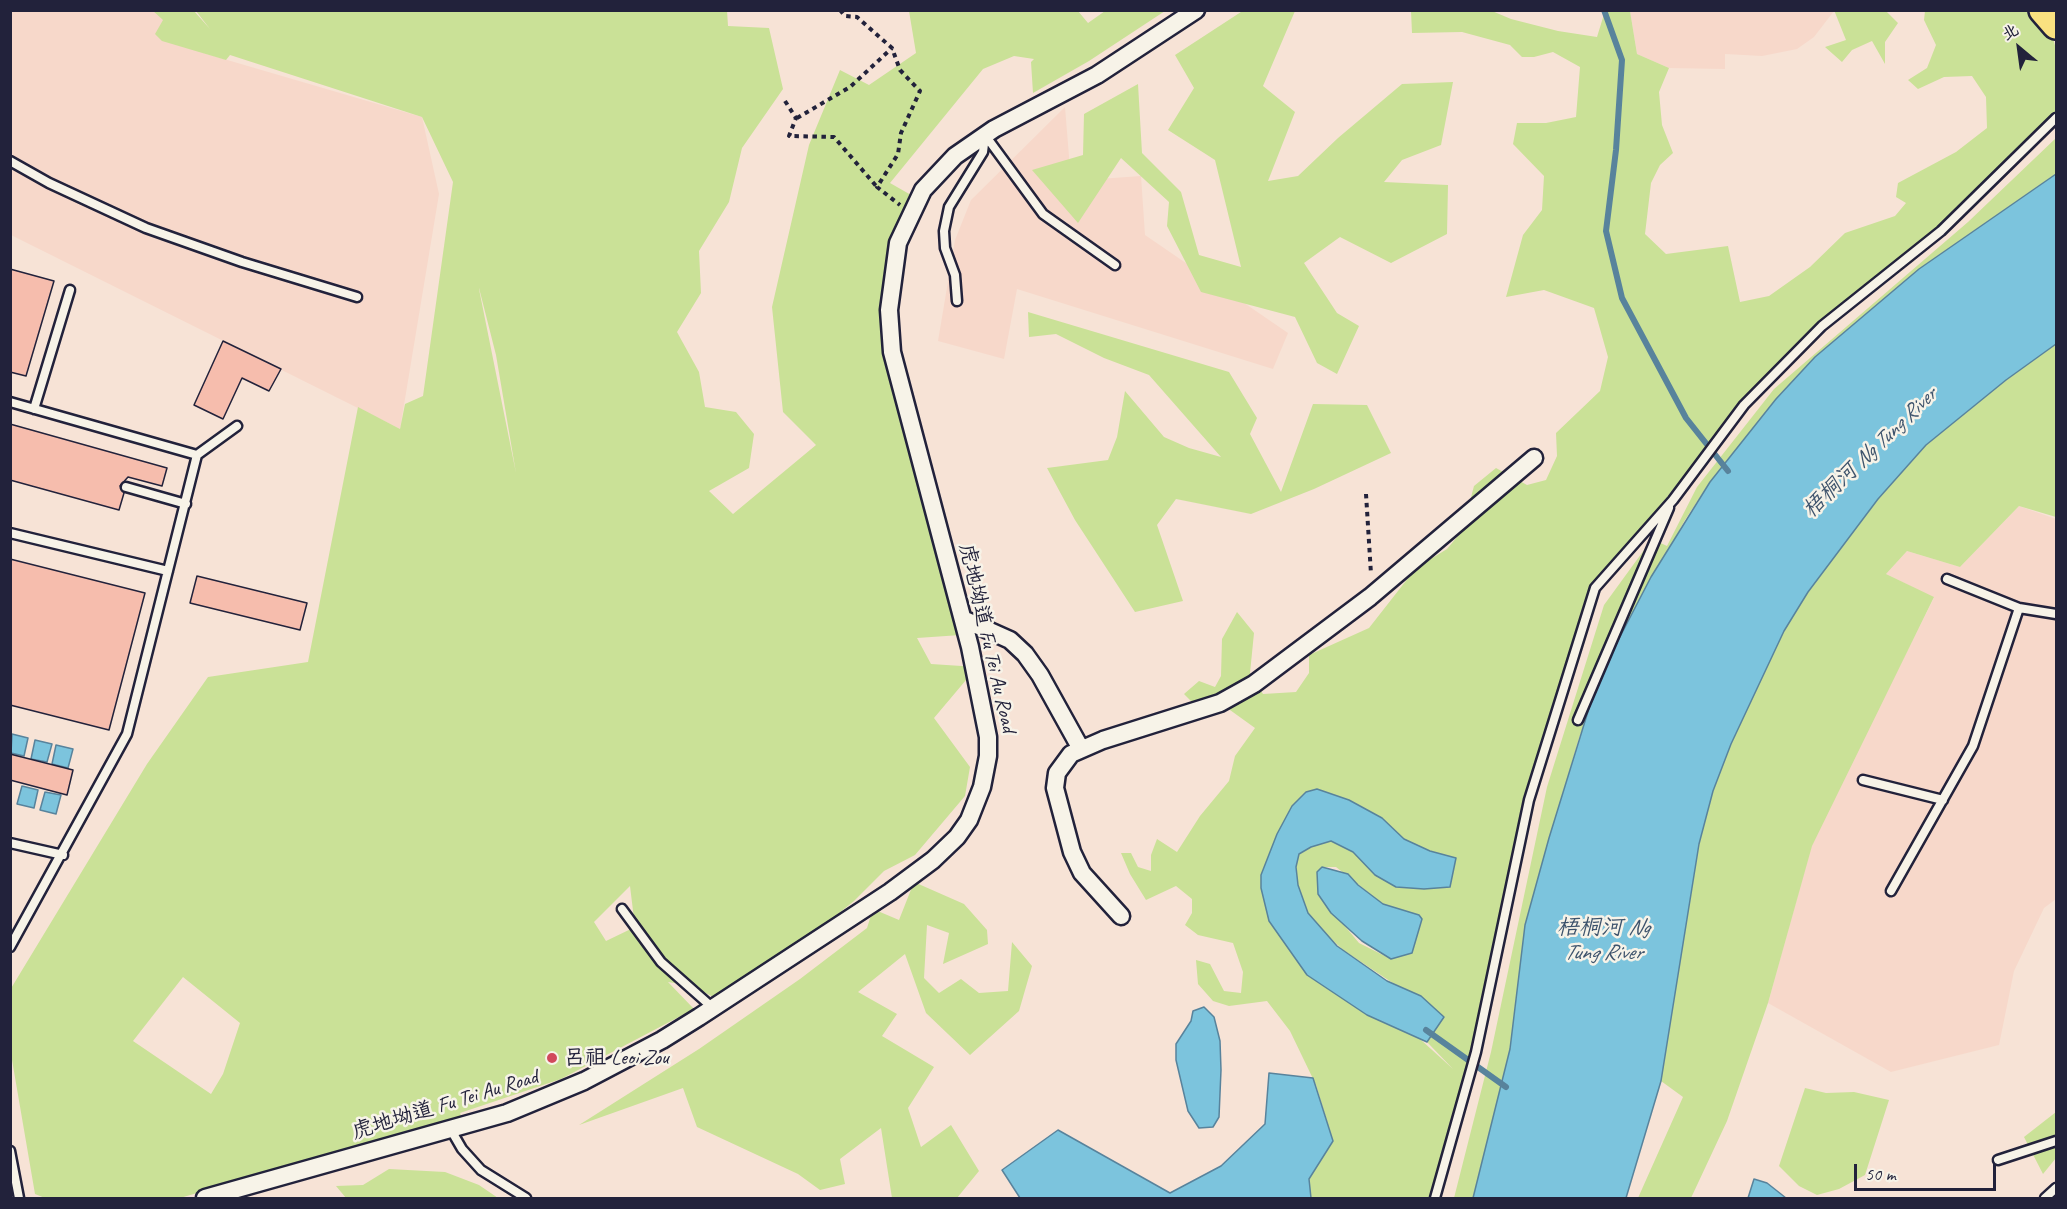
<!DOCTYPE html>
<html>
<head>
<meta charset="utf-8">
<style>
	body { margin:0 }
	#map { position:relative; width:2067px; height:1209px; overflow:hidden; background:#f7e3d6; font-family:Caveat,"LXGW WenKai TC",sans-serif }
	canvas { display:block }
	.frame { position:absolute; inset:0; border:12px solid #22223b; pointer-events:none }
	.north { position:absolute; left:1989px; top:18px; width:60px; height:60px; -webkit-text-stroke:4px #f7f3e8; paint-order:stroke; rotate:331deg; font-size:16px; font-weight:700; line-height:24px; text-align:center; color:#22223b }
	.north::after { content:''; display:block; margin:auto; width:21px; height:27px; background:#22223b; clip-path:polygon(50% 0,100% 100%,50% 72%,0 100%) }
	.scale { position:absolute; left:1854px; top:1164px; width:142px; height:27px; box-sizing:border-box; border:3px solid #22223b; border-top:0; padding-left:8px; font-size:18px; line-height:21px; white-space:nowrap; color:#22223b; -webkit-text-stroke:4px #f7f3e8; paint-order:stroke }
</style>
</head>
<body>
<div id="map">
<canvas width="2067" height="1209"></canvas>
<div class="frame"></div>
<div class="north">北</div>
<div class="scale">50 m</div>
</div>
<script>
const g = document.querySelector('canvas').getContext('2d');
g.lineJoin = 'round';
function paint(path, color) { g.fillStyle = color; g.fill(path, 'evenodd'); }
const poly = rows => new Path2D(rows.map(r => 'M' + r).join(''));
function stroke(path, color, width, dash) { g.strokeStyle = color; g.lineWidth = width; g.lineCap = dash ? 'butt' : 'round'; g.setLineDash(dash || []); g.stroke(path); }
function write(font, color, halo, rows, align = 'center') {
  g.font = font + ' Caveat,"LXGW WenKai TC",sans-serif'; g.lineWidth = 5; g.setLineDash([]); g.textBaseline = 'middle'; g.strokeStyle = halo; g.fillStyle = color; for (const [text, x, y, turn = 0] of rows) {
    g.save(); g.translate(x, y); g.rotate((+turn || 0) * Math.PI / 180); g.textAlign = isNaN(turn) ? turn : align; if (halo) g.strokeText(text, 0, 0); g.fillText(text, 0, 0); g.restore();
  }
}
paint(poly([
	[10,11,153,11,200,52,422,117,439,194,400,429,11,235],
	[1630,11,1834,11,1814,37,1797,49,1762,56,1725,54,1725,69,1669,68,1637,54],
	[1065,107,1071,181,1141,176,1145,235,1288,333,1273,369,1017,289,1004,359,938,341,955,240,971,200],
	[2019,506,2056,519,2056,899,2044,908,2014,971,1999,1045,1891,1072,1768,1003,1815,833,1934,598,1886,574,1907,551,1960,567]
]), '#f7d8ca');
paint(poly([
	[727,10,728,26,769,28,783,89,742,148,729,202,699,251,701,293,677,332,699,372,705,407,736,412,754,434,749,468,709,491,733,514,816,445,783,412,772,307,809,145,840,70,869,85,916,53,909,11,1078,11,1088,23,1105,11,1165,11,1089,61,1033,93,1031,62,1034,59,1014,56,983,69,890,183,918,199,894,242,881,334,943,549,975,634,917,638,931,664,977,667,934,718,970,767,965,796,915,855,884,871,854,901,813,934,781,951,777,968,715,998,693,986,668,982,694,1009,561,1079,460,1113,461,1116,180,1198,45,1198,35,1194,11,1054,10,990,147,764,208,677,308,662,358,407,400,429,405,404,423,396,453,182,422,117,230,55,226,60,162,41,155,34,163,20,153,11,194,11,210,29,196,11],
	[479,288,496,355,516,473,479,289],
	[630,886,635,927,606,941,594,922],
	[183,977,240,1023,223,1074,211,1094,133,1041],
	[1244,10,1295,11,1263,86,1295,112,1268,181,1298,176,1338,138,1402,84,1453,82,1441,145,1402,160,1384,182,1448,185,1447,234,1391,263,1340,237,1304,263,1337,313,1359,326,1337,374,1317,363,1295,317,1201,292,1167,226,1169,202,1121,158,1078,223,1032,170,1083,155,1084,114,1138,84,1142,153,1181,192,1199,255,1241,267,1215,160,1168,130,1194,88,1175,55],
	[1834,10,1886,11,1898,23,1885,42,1885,64,1872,41,1852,50,1842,62,1825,47,1846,40],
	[1411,11,1492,11,1511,19,1558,31,1597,37,1605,11,1630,11,1637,54,1669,68,1659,92,1662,125,1673,153,1660,165,1651,183,1645,234,1666,254,1728,246,1740,302,1769,296,1810,267,1845,233,1895,216,1906,203,1896,197,1898,183,1956,152,1987,128,1986,97,1972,76,1944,77,1918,89,1908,80,1927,68,1936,45,1924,20,1925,11,2030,11,2051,31,2056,49,2056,118,1931,240,1789,360,1672,491,1595,588,1513,874,1476,1052,1435,1198,1311,1198,1309,1179,1333,1141,1316,1085,1290,1031,1267,1001,1229,1006,1213,1001,1198,984,1196,960,1210,964,1224,991,1241,993,1243,972,1233,943,1198,935,1185,925,1192,913,1192,899,1176,886,1146,900,1130,874,1121,853,1131,853,1138,867,1151,871,1151,855,1157,839,1177,852,1200,816,1229,781,1235,756,1255,728,1230,710,1194,704,1184,694,1199,681,1215,687,1221,676,1222,639,1237,612,1254,633,1250,673,1263,694,1296,692,1309,673,1309,655,1369,628,1416,568,1447,549,1462,531,1474,486,1496,468,1527,485,1546,480,1557,456,1556,433,1600,391,1608,357,1594,308,1544,290,1506,297,1523,235,1542,210,1544,176,1513,144,1517,123,1546,123,1576,117,1580,67,1553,52,1534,57,1522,57,1510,45,1462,32,1412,33],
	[1349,800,1382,818,1404,839,1430,851,1331,840,1308,848,1299,854,1293,871,1308,917,1343,950,1441,1015,1427,1042,1453,1069,1420,1039,1261,875],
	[1322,867,1336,867,1383,904,1416,914,1391,959,1359,943,1318,894],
	[2056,138,2056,174,1919,269,1815,357,1776,399,1710,482,1685,520,1610,656,1579,738,1525,925,1510,1049,1474,1194,1473,1198,1454,1198,1491,1052,1547,787,1604,605,1652,539,1667,546,1697,487,1774,389,1968,222],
	[1028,312,1229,372,1257,418,1250,434,1281,492,1313,404,1367,405,1391,453,1314,489,1251,514,1176,499,1157,525,1183,601,1135,612,1075,520,1047,468,1108,460,1117,437,1125,391,1164,437,1189,448,1221,457,1149,375,1104,358,1056,334,1029,337],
	[2056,344,2056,517,2019,506,1960,567,1907,551,1886,574,1934,597,1812,846,1768,1003,1727,1121,1691,1198,1638,1198,1683,1097,1661,1081,1699,844,1713,791,1731,744,1784,631,1808,592,1878,499,1926,445,2006,380],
	[914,882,964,904,987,930,988,944,943,964,949,933,927,925,924,978,939,993,961,979,979,993,1008,991,1012,942,1032,966,1019,1011,970,1055,926,1013,905,954,858,992,897,1014,882,1036,934,1067,908,1108,921,1147,951,1125,979,1171,957,1198,892,1198,881,1128,840,1159,845,1184,820,1190,798,1174,697,1127,683,1088,579,1125,699,1049,800,979,867,928,873,909,899,920],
	[1805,1088,1826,1093,1854,1092,1889,1100,1865,1175,1839,1189,1817,1195,1799,1186,1779,1166],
	[2056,1112,2056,1158,2043,1174,2024,1137],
	[389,1169,445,1172,479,1185,498,1198,346,1198,336,1186,363,1185]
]), '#cae197');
const water = poly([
	[2056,174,2056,344,2006,380,1926,445,1878,499,1808,592,1784,631,1731,744,1713,791,1699,844,1661,1081,1626,1198,1473,1198,1510,1049,1525,925,1549,838,1590,705,1610,656,1651,577,1710,482,1776,399,1815,357,1919,269,2056,174],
	[12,734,28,738,24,756,11,753,12,734],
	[35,740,52,744,47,762,31,759,35,740],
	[56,745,73,749,68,768,52,764,56,745],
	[22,786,38,790,34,808,17,804,22,786],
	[1317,789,1349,800,1382,818,1404,839,1430,851,1456,858,1450,887,1424,889,1396,887,1375,875,1353,852,1331,841,1311,847,1299,854,1296,867,1298,885,1308,913,1337,946,1387,981,1421,996,1444,1017,1427,1042,1367,1015,1307,975,1269,921,1261,888,1261,875,1277,834,1292,806,1306,792,1317,789],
	[45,792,61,795,56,814,40,810,45,792],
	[1322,867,1348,874,1358,885,1383,904,1419,915,1422,919,1412,953,1391,959,1362,941,1331,913,1318,894,1317,872,1322,867],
	[1204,1007,1214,1017,1220,1041,1221,1070,1219,1117,1213,1127,1199,1128,1188,1111,1176,1060,1176,1044,1191,1021,1193,1011,1204,1007],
	[1269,1073,1313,1078,1333,1141,1309,1179,1311,1198,1020,1198,1002,1170,1058,1130,1170,1193,1221,1166,1265,1124,1269,1073],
	[1754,1179,1767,1183,1786,1198,1748,1198,1754,1179]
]);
paint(water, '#7cc4dd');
stroke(water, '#58839c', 1.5);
stroke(poly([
	[1604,10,1622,60,1616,150,1606,231,1622,298,1686,418,1728,471],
	[1426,1030,1506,1087]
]), '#58839c', 6);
const building = poly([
	[10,269,54,281,26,376,10,372,10,269],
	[223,341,281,369,269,391,242,378,223,419,194,405,223,341],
	[10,424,167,468,162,486,128,477,120,486,124,493,119,510,10,480,10,424],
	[10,559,145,593,109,730,10,705,10,559],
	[197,576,307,603,300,630,190,603,197,576],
	[10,754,73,770,67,795,10,780,10,754]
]);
paint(building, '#f6bdad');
stroke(building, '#22223b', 1.5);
const service = poly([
	[985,135,1043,214,1115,265],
	[10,161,49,183,146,228,242,262,357,297],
	[957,301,955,275,945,248,944,231,949,207,983,152,985,136],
	[10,402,197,455,237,426],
	[34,409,70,290],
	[126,487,186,504],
	[10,533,168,571],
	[1947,579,2019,608,2056,614],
	[1578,720,1669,508],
	[1863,780,1943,800],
	[10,843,63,855],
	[1891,891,1973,746,2019,608],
	[622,909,661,962,713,1008],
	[10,947,127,734,197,455],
	[451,1130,462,1149,481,1170,526,1198],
	[10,1151,19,1198],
	[1998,1160,2056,1141],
	[1435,1198,1476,1052,1529,800,1595,588,1673,500,1744,405,1822,326,1941,231,2056,118],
	[2045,1198,2056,1188]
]);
const minor = poly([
	[963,619,1010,640,1025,654,1040,675,1081,749],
	[1121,916,1082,873,1072,852,1055,788,1057,773,1071,754,1103,740,1220,703,1254,684,1370,597,1534,458],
	[205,1198,507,1113,584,1081,662,1040,699,1017,890,892,933,860,957,837,969,820,982,787,988,756,988,737,970,647,892,352,889,310,898,243,923,190,955,156,994,129,1097,75,1196,10]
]);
const primary = poly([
	[2043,10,2056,25]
]);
stroke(service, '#22223b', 13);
stroke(minor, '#22223b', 21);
stroke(primary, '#22223b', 32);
stroke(poly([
	[840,10,845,16,857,17,892,48,900,70,920,91,901,133,898,154,877,187,900,205],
	[785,101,796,118,789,136,834,137,877,187],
	[797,118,850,87,892,48],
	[1366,494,1371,574]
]), '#22223b', 4, [4.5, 4.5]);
stroke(service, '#f7f3e8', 8);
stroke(minor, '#f7f3e8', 16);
stroke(primary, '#fae180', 27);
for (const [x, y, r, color] of [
	[552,1058,6,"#d1495b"]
]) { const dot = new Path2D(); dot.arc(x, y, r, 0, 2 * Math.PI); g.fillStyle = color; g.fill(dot); stroke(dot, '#f7f3e8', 2); }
write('21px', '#22223b', '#f7f3e8', [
	["虎地坳道 Fu Tei Au Road",987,638,77],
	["虎地坳道 Fu Tei Au Road",445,1105,-17]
]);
write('21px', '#22223b', '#f7f3e8', [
	["呂祖 Leoi Zou",564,1058]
], 'left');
write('italic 22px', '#3d536c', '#f7f3e8', [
	["梧桐河 Ng Tung River",1870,453,-44],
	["梧桐河 Ng",1603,928],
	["Tung River",1603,953]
]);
</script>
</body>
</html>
